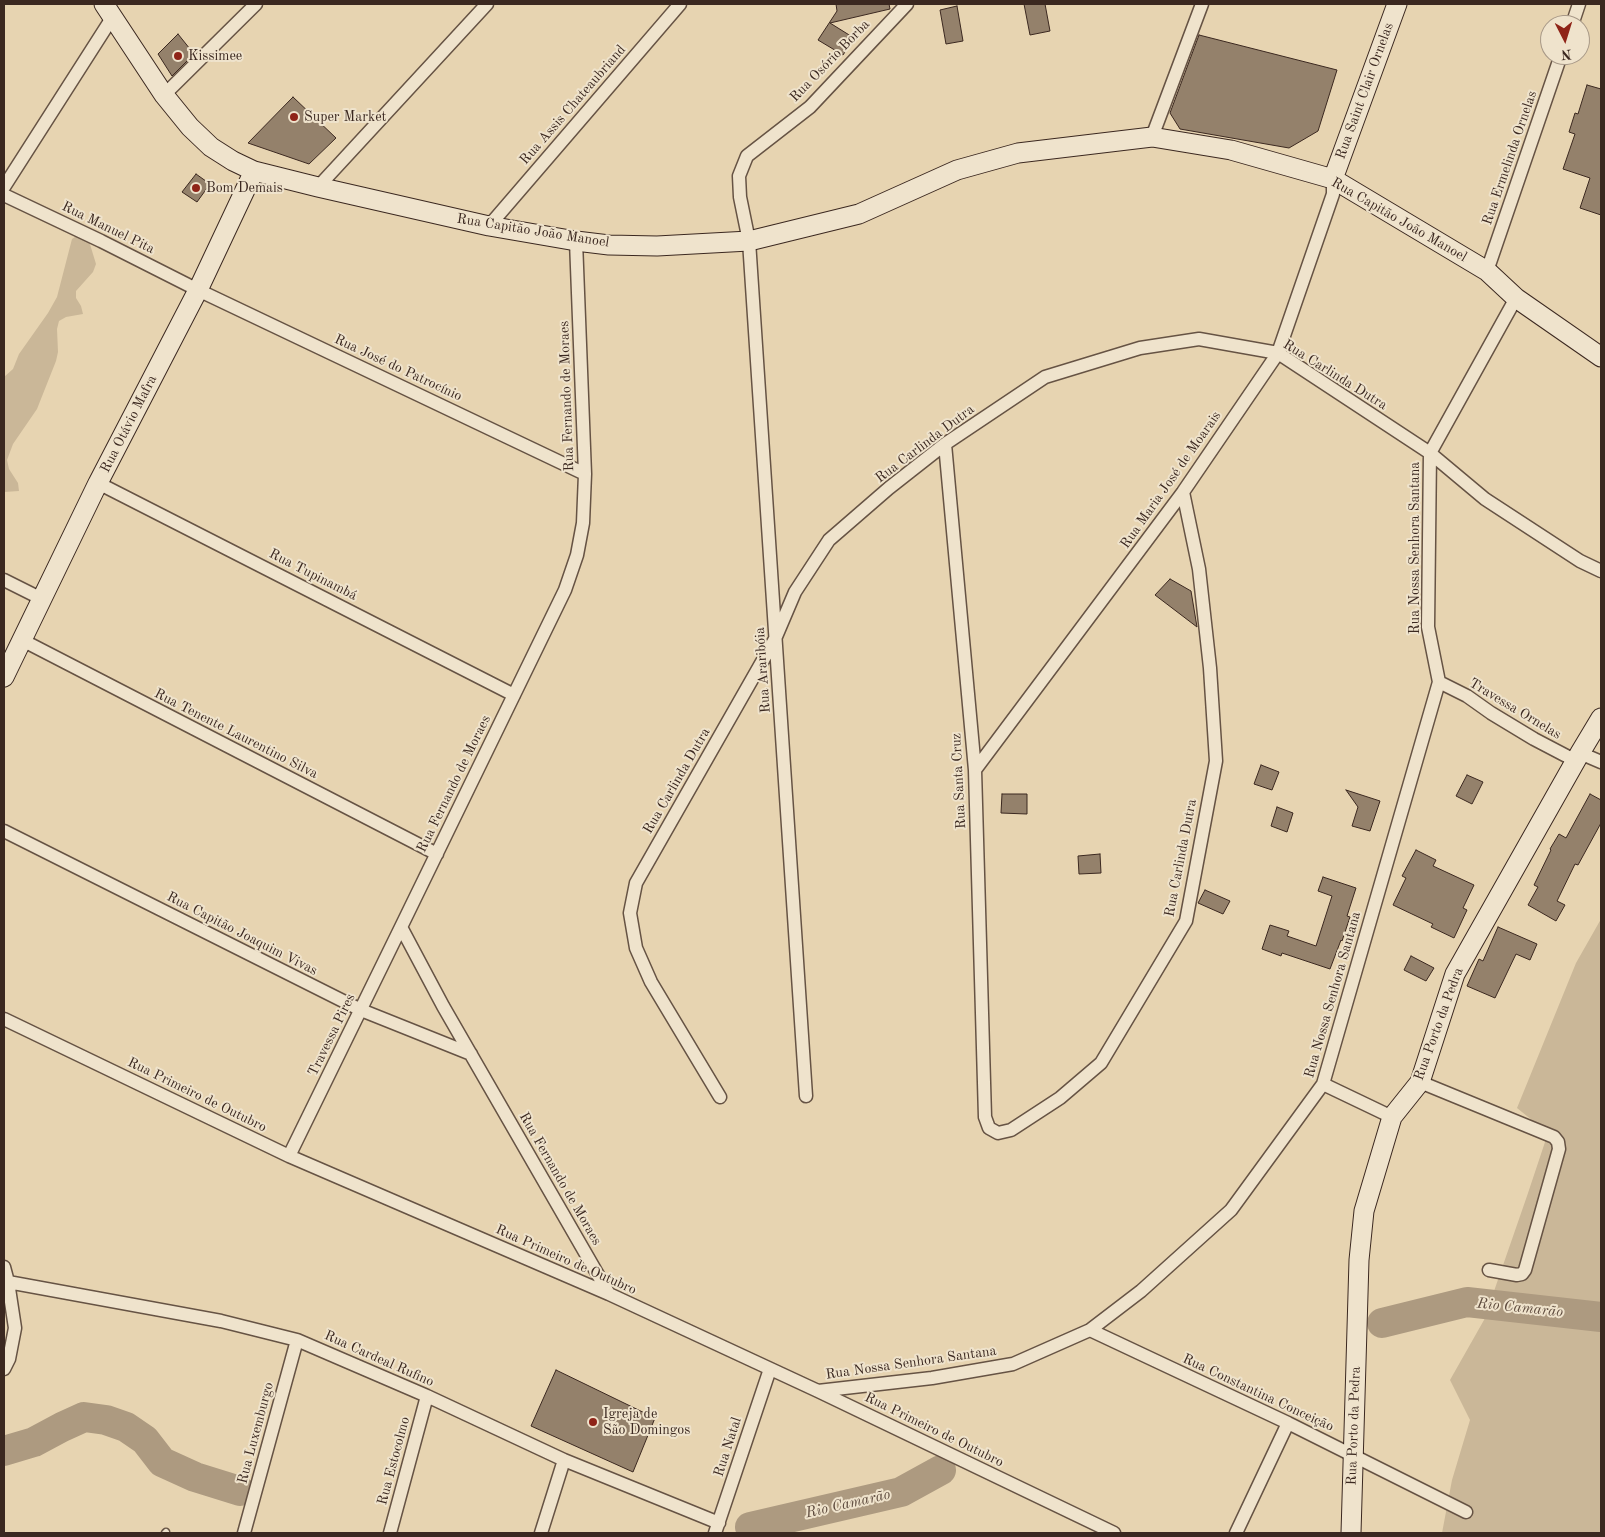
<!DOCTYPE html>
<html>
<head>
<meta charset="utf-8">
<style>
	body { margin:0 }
	#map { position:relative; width:1605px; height:1537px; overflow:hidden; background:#e7d4b1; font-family:"Old Standard TT",serif }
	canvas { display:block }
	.frame { position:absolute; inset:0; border:5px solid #3b2820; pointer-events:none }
	.north { position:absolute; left:1540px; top:15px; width:50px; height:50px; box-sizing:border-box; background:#efe3cc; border:1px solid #a79887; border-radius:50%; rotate:175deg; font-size:14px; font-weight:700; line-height:20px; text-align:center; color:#3b2820 }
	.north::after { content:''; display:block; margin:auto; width:18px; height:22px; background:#8f2418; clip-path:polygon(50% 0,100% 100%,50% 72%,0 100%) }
</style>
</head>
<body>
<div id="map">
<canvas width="1605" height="1537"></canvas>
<div class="frame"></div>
<div class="north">N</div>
</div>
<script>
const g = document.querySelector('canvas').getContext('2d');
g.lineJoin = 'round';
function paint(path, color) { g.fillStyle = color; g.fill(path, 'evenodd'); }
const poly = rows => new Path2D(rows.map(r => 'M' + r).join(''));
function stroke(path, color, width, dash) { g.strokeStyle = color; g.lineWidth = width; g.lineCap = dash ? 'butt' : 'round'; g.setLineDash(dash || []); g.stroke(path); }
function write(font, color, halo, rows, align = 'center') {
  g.font = font + ' "Old Standard TT",serif'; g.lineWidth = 4; g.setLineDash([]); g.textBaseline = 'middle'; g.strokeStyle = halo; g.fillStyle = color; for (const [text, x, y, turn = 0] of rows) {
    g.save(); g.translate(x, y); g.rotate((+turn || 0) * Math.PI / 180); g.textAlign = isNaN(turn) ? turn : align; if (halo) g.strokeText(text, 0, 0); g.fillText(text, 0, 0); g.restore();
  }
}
paint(poly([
	[75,237,82,237,89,241,96,264,93,272,76,291,76,298,81,306,83,314,66,317,59,321,57,329,58,352,56,361,37,409,13,444,7,460,9,469,18,483,19,491,4,492,4,377,13,369,19,354,48,313,57,297,72,239],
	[1601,919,1601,1533,1442,1533,1452,1480,1470,1420,1450,1380,1484,1320,1527,1196,1548,1133,1517,1108,1576,963]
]), '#cab798');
stroke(poly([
	[1382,1323,1467,1302,1601,1317],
	[4,1451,34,1442,62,1427,84,1417,106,1420,126,1427,145,1440,162,1462,195,1477,240,1491],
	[750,1527,901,1492,941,1470]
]), '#ad9a80', 30);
const building = poly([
	[836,4,889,4,890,9,830,23,854,38,843,55,818,40,837,11,836,4],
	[1024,4,1045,4,1050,31,1030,35,1024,4],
	[957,6,963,41,946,44,940,10,957,6],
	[178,34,194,54,172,76,158,54,178,34],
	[1199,35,1337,70,1318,131,1289,148,1180,129,1170,113,1199,35],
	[1587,85,1601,89,1601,215,1580,208,1590,178,1563,169,1575,134,1569,132,1575,113,1578,114,1587,85],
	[293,97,336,138,309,164,248,143,293,97],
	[196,174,210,184,197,202,182,192,196,174],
	[1170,579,1191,591,1197,627,1155,595,1170,579],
	[1261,765,1279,772,1272,790,1254,784,1261,765],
	[1467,775,1483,782,1472,804,1456,796,1467,775],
	[1346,790,1380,801,1370,831,1352,826,1358,807,1346,790],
	[1002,794,1027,794,1027,814,1001,813,1002,794],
	[1590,794,1601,800,1601,823,1578,865,1575,864,1557,901,1565,905,1556,921,1528,905,1538,887,1534,885,1551,850,1550,849,1559,834,1566,838,1590,794],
	[1277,807,1293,813,1287,832,1271,826,1277,807],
	[1416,850,1436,860,1433,866,1474,885,1463,908,1467,910,1454,938,1431,927,1433,924,1393,905,1406,878,1402,876,1416,850],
	[1100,854,1101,873,1079,874,1078,856,1100,854],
	[1323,877,1356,888,1347,916,1350,917,1342,941,1341,940,1330,969,1282,953,1281,956,1262,949,1270,925,1289,931,1287,936,1316,946,1332,896,1318,891,1323,877],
	[1205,890,1230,901,1223,914,1198,903,1205,890],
	[1498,927,1537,944,1530,960,1516,954,1495,998,1467,986,1479,959,1483,961,1498,927],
	[1411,956,1434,968,1426,981,1404,970,1411,956],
	[556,1370,655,1418,633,1472,531,1426,556,1370]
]);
paint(building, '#94816b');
stroke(building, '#3b2820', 1);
const lane = poly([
	[165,1533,166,1532]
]);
const street = poly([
	[1572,25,1579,4],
	[164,95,256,4],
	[1152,137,1202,4],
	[4,187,112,18],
	[318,187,487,4],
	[4,195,101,241,198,290,585,474],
	[489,226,680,4],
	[576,241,585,474,583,523,577,555,565,590,401,927,443,1006,609,1294],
	[1487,271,1561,55],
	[945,444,975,770,985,1117,989,1128,998,1133,1011,1130,1060,1098,1101,1063,1186,921,1216,761,1210,668,1199,569,1183,492],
	[98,483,514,695],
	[4,580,42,599],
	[22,640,437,854],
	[1439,682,1467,696,1491,713,1534,739,1576,761],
	[1580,753,1601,762],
	[975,770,1183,492,1278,353,1333,194,1333,179],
	[4,831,361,1010,471,1054],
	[4,1019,289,1156,609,1294,818,1391,1114,1533],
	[1420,1082,1554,1137,1558,1142,1559,1149,1525,1270,1522,1274,1517,1275,1489,1270],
	[1323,1084,1392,1117],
	[806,1096,749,241,740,197,739,176,747,156,810,107,907,4],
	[720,1097,651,982,636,948,630,913,636,883,775,639,795,592,829,540,889,488,945,444,1045,377,1140,348,1199,339,1278,353,1430,453,1485,499,1580,561,1601,571],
	[289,1156,401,927],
	[4,1267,8,1282,15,1328,9,1359,4,1369],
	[8,1282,221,1321,297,1340,427,1396,564,1460,719,1523],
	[1090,1330,1288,1423,1466,1512],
	[818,1391,932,1378,1013,1364,1090,1330,1141,1291,1231,1210,1323,1084,1439,682,1428,627,1430,453,1516,298],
	[244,1533,297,1340],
	[390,1533,427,1396],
	[541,1533,564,1460],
	[715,1533,770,1369],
	[1236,1533,1288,1423]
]);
const secondary = poly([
	[104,4,164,95,190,127,211,147,233,161,254,171,318,187,489,226,576,241,609,245,657,246,749,241,859,214,957,170,1018,153,1152,137,1231,150,1333,179,1487,271,1516,298,1601,357],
	[1333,179,1397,4],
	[4,677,98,483,198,290,254,171],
	[1351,1533,1359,1260,1364,1211,1392,1117,1420,1082,1455,974,1580,753,1601,718]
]);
stroke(lane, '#665344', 9);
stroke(street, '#665344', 15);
stroke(secondary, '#3b2820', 21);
stroke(lane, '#efe3cc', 6);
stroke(street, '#efe3cc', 12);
stroke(secondary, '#efe3cc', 19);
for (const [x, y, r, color] of [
	[178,56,5,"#8f2418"],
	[294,117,5,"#8f2418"],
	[196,188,5,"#8f2418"],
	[593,1422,5,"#8f2418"]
]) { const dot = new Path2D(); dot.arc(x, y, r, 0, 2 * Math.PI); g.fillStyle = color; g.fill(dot); stroke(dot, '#efe3cc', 2); }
write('14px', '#3b2820', '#efe3cc', [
	["Kissimee",188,56],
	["Super Market",304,117],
	["Bom Demais",206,188],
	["Igreja de",603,1414],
	["São Domingos",603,1430]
], 'left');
write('14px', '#3b2820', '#efe3cc', [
	["Rua Osório Borba",830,61,-46],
	["Rua Saint Clair Ornelas",1365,91,-70],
	["Rua Assis Chateaubriand",573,105,-49],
	["Rua Ermelinda Ornelas",1510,158,-71],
	["Rua Capitão João Manoel",1399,220,30],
	["Rua Manuel Pita",108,228,26],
	["Rua Capitão João Manoel",533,231,9],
	["Rua José do Patrocínio",398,368,25],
	["Rua Carlinda Dutra",1335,375,32],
	["Rua Fernando de Moraes",567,396,-92],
	["Rua Otávio Mafra",129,424,-63],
	["Rua Carlinda Dutra",925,444,-37],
	["Rua Maria José de Moarais",1171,480,-55],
	["Rua Nossa Senhora Santana",1415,548,-90],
	["Rua Tupinambá",313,575,27],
	["Rua Araribóia",763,670,-94],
	["Travessa Ornelas",1515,709,31],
	["Rua Tenente Laurentino Silva",236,734,27],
	["Rua Carlinda Dutra",677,781,-60],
	["Rua Santa Cruz",959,781,-93],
	["Rua Fernando de Moraes",454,784,-64],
	["Rua Carlinda Dutra",1181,858,-79],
	["Rua Capitão Joaquim Vivas",242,934,27],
	["Rua Nossa Senhora Santana",1333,995,-74],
	["Rua Porto da Pedra",1439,1024,-70],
	["Travessa Pires",332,1035,-64],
	["Rua Primeiro de Outubro",197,1095,26],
	["Rua Fernando de Moraes",560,1179,60],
	["Rua Primeiro de Outubro",566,1260,24],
	["Rua Cardeal Rufino",379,1359,24],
	["Rua Nossa Senhora Santana",911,1363,-8],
	["Rua Constantina Conceição",1258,1393,25],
	["Rua Porto da Pedra",1354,1426,-88],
	["Rua Primeiro de Outubro",934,1430,26],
	["Rua Luxemburgo",256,1433,-75],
	["Rua Natal",728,1447,-72],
	["Rua Estocolmo",394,1461,-75]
]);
write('italic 15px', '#5d4a3d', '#efe3cc', [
	["Rio Camarão",1520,1308,6],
	["Rio Camarão",848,1504,-13]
]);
</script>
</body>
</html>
